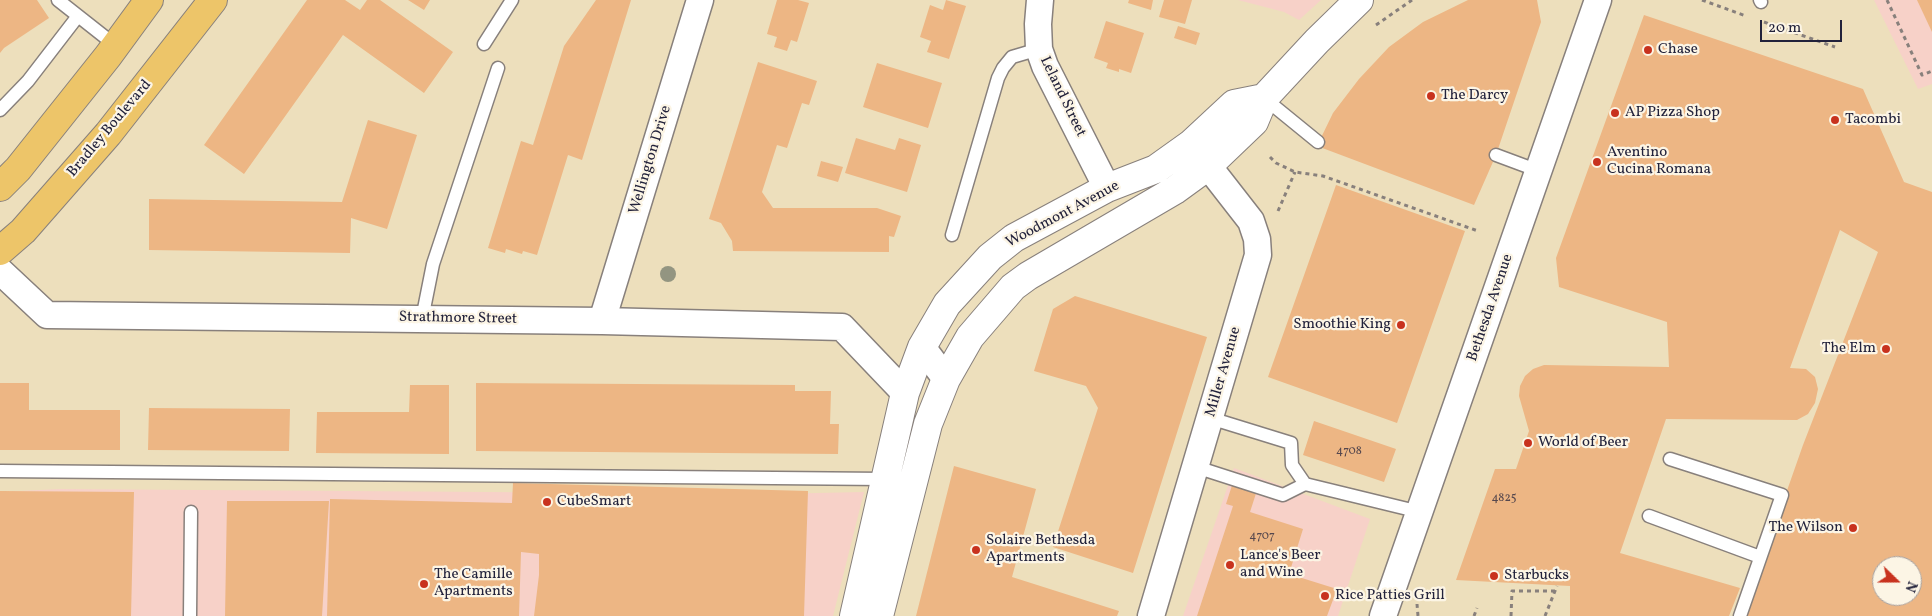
<!DOCTYPE html>
<html>
<head>
<meta charset="utf-8">
<style>
	body { margin:0 }
	#map { position:relative; width:1932px; height:616px; overflow:hidden; background:#eddfbc; font-family:Vollkorn,serif }
	canvas { display:block }
	.north { position:absolute; left:1872px; top:556px; width:50px; height:50px; box-sizing:border-box; background:#fcf5e5; border:1px solid #a5a1a1; border-radius:50%; rotate:112deg; font-size:14px; font-weight:700; line-height:20px; text-align:center; color:#22223b }
	.north::after { content:''; display:block; margin:auto; width:18px; height:22px; background:#c8321e; clip-path:polygon(50% 0,100% 100%,50% 72%,0 100%) }
	.scale { position:absolute; left:1760px; top:20px; width:82px; height:22px; box-sizing:border-box; border:2px solid #22223b; border-top:0; padding-left:6px; font-size:15px; line-height:18px; white-space:nowrap; color:#22223b; -webkit-text-stroke:4px #fcf5e5; paint-order:stroke }
</style>
</head>
<body>
<div id="map">
<canvas width="1932" height="616"></canvas>
<div class="north">N</div>
<div class="scale">20 m</div>
</div>
<script>
const g = document.querySelector('canvas').getContext('2d');
g.lineJoin = 'round';
function paint(path, color) { g.fillStyle = color; g.fill(path, 'evenodd'); }
const poly = rows => new Path2D(rows.map(r => 'M' + r).join(''));
function stroke(path, color, width, dash) { g.strokeStyle = color; g.lineWidth = width; g.lineCap = dash ? 'butt' : 'round'; g.setLineDash(dash || []); g.stroke(path); }
function write(font, color, halo, rows, align = 'center') {
  g.font = font + ' Vollkorn,serif'; g.lineWidth = 4.5; g.setLineDash([]); g.textBaseline = 'middle'; g.strokeStyle = halo; g.fillStyle = color; for (const [text, x, y, turn = 0] of rows) {
    g.save(); g.translate(x, y); g.rotate((+turn || 0) * Math.PI / 180); g.textAlign = isNaN(turn) ? turn : align; if (halo) g.strokeText(text, 0, 0); g.fillText(text, 0, 0); g.restore();
  }
}
paint(poly([
	[1238,0,1321,0,1299,20,1284,12],
	[1874,0,1932,0,1932,84,1918,89],
	[1234,468,1370,519,1338,616,1183,616],
	[60,489,771,494,864,492,833,616,0,616,0,492]
]), '#f7d1c8');
paint(poly([
	[0,0,37,0,49,18,4,48,0,53],
	[307,0,345,0,360,10,367,0,380,0,453,52,424,93,343,35,244,174,204,145],
	[408,0,430,0,424,10],
	[596,0,631,0,582,160,568,155,537,255,523,251,522,254,506,249,505,253,488,248,521,141,533,145,564,46],
	[777,0,798,0,809,3,797,42,791,40,787,51,774,47,777,37,767,34],
	[946,0,966,6,949,59,927,52,931,41,920,37,930,5,943,10],
	[1129,0,1153,0,1151,10,1128,3],
	[1164,0,1192,0,1185,24,1159,17],
	[1468,0,1537,0,1541,22,1496,155,1474,205,1317,146,1333,113,1359,79,1389,47,1423,22],
	[1917,0,1932,0,1932,32],
	[1644,15,1863,89,1904,182,1932,192,1932,616,1743,616,1803,445,1878,252,1840,230,1790,368,1806,369,1815,377,1818,389,1815,403,1808,414,1797,420,1666,419,1620,553,1740,588,1729,616,1570,616,1570,586,1456,580,1495,469,1516,469,1529,431,1519,396,1520,386,1525,376,1533,369,1544,365,1669,367,1667,322,1559,287,1556,258],
	[1882,566,1912,566,1912,596,1882,596],
	[1106,21,1144,33,1131,73,1119,69,1119,72,1106,68,1108,63,1094,58],
	[1178,26,1200,33,1196,45,1174,38],
	[758,62,817,81,809,105,802,103,787,148,777,145,762,192,773,208,877,208,901,216,894,237,889,236,889,252,733,251,732,241,721,223,709,219],
	[877,63,942,83,928,128,863,107],
	[368,120,417,135,387,229,351,218,350,253,149,250,149,199,342,202],
	[856,138,895,150,899,138,921,145,907,192,845,173],
	[821,161,843,167,838,182,817,176],
	[1336,185,1465,231,1397,423,1268,377],
	[1075,296,1207,337,1133,573,1053,547,1098,408,1086,386,1034,371,1053,309],
	[0,383,29,383,29,410,120,410,120,450,0,450],
	[476,383,795,385,795,391,831,391,830,424,839,424,838,454,476,451],
	[410,385,449,385,449,454,316,453,317,412,409,412],
	[149,408,290,409,289,451,148,450],
	[1314,421,1396,449,1384,482,1303,455],
	[954,466,1036,489,1012,577,1119,611,1117,616,916,616],
	[1236,473,1260,481,1250,512,1303,529,1289,574,1337,589,1327,616,1197,616,1233,506,1226,504],
	[513,483,808,491,804,616,534,616,539,575,539,554,521,552,519,616,327,616,330,499,512,503],
	[0,491,134,492,131,616,0,616],
	[227,501,329,501,322,616,225,616]
]), '#edb684');
const service = poly([
	[58,0,115,45],
	[1760,0,1761,2],
	[484,44,512,0],
	[1264,98,1318,142],
	[0,110,28,81,78,16],
	[1496,155,1539,171],
	[952,235,998,78,1003,68,1012,57,1039,49],
	[422,319,433,264,498,68],
	[1210,418,1291,443,1292,465,1305,484,1420,512],
	[1670,459,1782,495,1740,616],
	[1196,467,1283,495,1305,484],
	[0,471,885,479],
	[1649,516,1760,557],
	[190,616,191,512]
]);
const minor = poly([
	[1040,0,1038,24,1039,49,1045,66,1107,188],
	[0,271,47,315,602,321,842,327,905,393],
	[602,321,700,0],
	[922,347,946,379],
	[1151,616,1258,255,1257,239,1251,221,1191,144],
	[1383,616,1598,0]
]);
const tertiary = poly([
	[854,616,905,393,922,347,947,304,990,257,1014,238,1107,188,1156,169,1191,144,1234,104,1264,98],
	[879,616,928,424,946,379,970,337,1013,287,1028,276,1175,190,1208,166,1254,122,1264,98,1317,41,1359,0]
]);
const primary = poly([
	[0,187,18,169,108,56,149,0],
	[0,251,23,231,108,134,213,0]
]);
stroke(service, '#88807c', 15);
stroke(minor, '#88807c', 29);
stroke(tertiary, '#88807c', 30);
stroke(primary, '#88807c', 30);
stroke(poly([
	[1702,0,1746,16],
	[1887,0,1922,75,1932,71],
	[1764,22,1835,47],
	[1376,25,1412,0],
	[1270,157,1276,163,1295,172,1323,176,1478,231],
	[1278,211,1295,172],
	[1417,604,1418,616],
	[1474,616,1477,608],
	[1511,616,1512,591,1555,591],
	[1545,616,1557,586]
]), '#88807c', 3, [4, 4]);
stroke(service, '#fff', 12);
stroke(minor, '#fff', 26);
stroke(tertiary, '#fff', 28);
stroke(primary, '#edc569', 28);
g.fillStyle = '#939581';
for (const [x, y] of [
	[668,274]
]) { g.beginPath(); g.arc(x, y, 8, 0, 2 * Math.PI); g.fill(); }
for (const [x, y, r, color] of [
	[1648,50,5,"#c8321e"],
	[1431,96,5,"#c8321e"],
	[1615,113,5,"#c8321e"],
	[1835,120,5,"#c8321e"],
	[1597,162,5,"#c8321e"],
	[1401,325,5,"#c8321e"],
	[1886,349,5,"#c8321e"],
	[1528,443,5,"#c8321e"],
	[547,502,5,"#c8321e"],
	[1853,528,5,"#c8321e"],
	[976,550,5,"#c8321e"],
	[1230,565,5,"#c8321e"],
	[1494,576,5,"#c8321e"],
	[424,584,5,"#c8321e"],
	[1325,596,5,"#c8321e"]
]) { const dot = new Path2D(); dot.arc(x, y, r, 0, 2 * Math.PI); g.fillStyle = color; g.fill(dot); stroke(dot, '#fcf5e5', 2); }
write('12px', '#55474d', null, [
	["4708",1349,452],
	["4825",1504,499],
	["4707",1262,537]
]);
write('15px', '#22223b', '#fcf5e5', [
	["Chase",1658,50],
	["The Darcy",1441,96],
	["AP Pizza Shop",1625,113],
	["Tacombi",1845,120],
	["Aventino",1607,153],
	["Cucina Romana",1607,170],
	["Smoothie King",1391,325,"right"],
	["The Elm",1876,349,"right"],
	["World of Beer",1538,443],
	["CubeSmart",557,502],
	["The Wilson",1843,528,"right"],
	["Solaire Bethesda",986,541],
	["Apartments",986,558],
	["Lance's Beer",1240,556],
	["and Wine",1240,573],
	["The Camille",434,575],
	["Apartments",434,592],
	["Starbucks",1504,576],
	["Rice Patties Grill",1335,596]
], 'left');
write('15px', '#22223b', '#fcf5e5', [
	["Leland Street",1062,97,64],
	["Bradley Boulevard",110,129,-50],
	["Wellington Drive",651,160,-73],
	["Woodmont Avenue",1063,215,-28],
	["Bethesda Avenue",1491,308,-71],
	["Strathmore Street",458,319,1],
	["Miller Avenue",1224,372,-74]
]);
</script>
</body>
</html>
